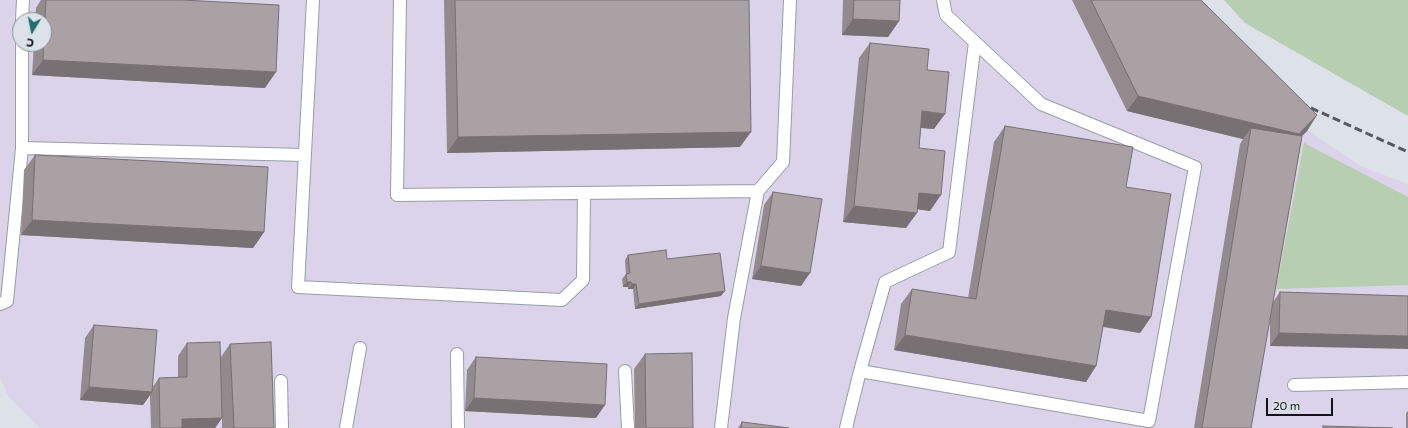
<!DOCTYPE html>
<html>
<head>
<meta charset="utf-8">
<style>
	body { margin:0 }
	#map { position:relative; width:1408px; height:428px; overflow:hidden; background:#dce2e8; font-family:Commissioner,sans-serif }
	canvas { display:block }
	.north { position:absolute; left:12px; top:12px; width:40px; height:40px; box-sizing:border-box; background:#dce2e8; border:1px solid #8b8f94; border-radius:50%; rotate:190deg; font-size:11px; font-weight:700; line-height:16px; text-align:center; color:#111316 }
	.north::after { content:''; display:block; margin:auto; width:14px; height:18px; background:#236f6e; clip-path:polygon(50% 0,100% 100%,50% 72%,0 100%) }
	.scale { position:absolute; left:1266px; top:398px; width:67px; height:18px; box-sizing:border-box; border:2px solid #111316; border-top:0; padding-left:5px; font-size:12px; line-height:14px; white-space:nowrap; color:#111316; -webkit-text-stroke:3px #dce2e8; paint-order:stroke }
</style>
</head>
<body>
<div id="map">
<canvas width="1408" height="428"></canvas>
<div class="north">С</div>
<div class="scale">20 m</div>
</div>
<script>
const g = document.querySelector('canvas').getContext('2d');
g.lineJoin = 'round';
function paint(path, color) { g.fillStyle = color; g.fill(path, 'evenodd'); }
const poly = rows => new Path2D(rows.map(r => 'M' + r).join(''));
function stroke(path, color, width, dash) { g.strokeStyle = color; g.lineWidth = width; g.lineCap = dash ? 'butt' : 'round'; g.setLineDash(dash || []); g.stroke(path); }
paint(poly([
	[0,0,1165,0,1263,99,1360,166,1408,184,1408,428,40,428,9,397,0,378],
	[20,20,44,20,44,44,20,44]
]), '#dad3e9');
paint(poly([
	[1224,0,1408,0,1408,116,1245,23],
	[1304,143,1408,197,1408,285,1276,289]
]), '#b7ceb1');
const lane = poly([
	[313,0,298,287,562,300,583,280,584,193],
	[400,0,397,195,758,191],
	[22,20,23,0],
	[22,148,305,155],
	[0,304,7,301,22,148,22,44],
	[457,354,458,428],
	[625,371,628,428],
	[860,371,885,282,949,252,975,42],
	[281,381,282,428],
	[1294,385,1408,382],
	[346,428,360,348],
	[721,428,734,318,758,191,783,162,790,0],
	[846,428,860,371,1149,421,1195,167,1041,104,946,15,943,0]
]);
stroke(lane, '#989ea4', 14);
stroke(lane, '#fff', 12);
stroke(poly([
	[1300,103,1408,152]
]), '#565a5e', 3, [8, 4]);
paint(poly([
	[41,0,182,0,265,88,32,75,34,44,44,44,44,20,35,20,36,8],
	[444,0,749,0,740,147,447,153],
	[843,0,900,0,899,21,888,37,842,35],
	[1072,0,1201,0,1317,115,1307,131,1302,136,1273,302,1280,292,1408,296,1270,346,1270,316,1251,428,1194,428,1240,144,1243,139,1127,111],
	[870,43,927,70,934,129,921,128,919,148,930,211,917,209,906,228,843,222,859,58],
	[1005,126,1126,187,1151,317,1140,333,1103,327,1096,366,1086,382,894,350,901,304,912,289,968,298,994,142],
	[35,155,264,232,253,248,21,235,24,170],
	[773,192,801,286,752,279,764,205],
	[628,255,667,259,721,296,635,309,633,289,628,289,628,287,623,287,622,279,626,274,625,260],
	[94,325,152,388,159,378,178,377,178,356,187,343,221,357,230,344,274,428,222,428,222,418,215,428,151,428,150,395,143,405,80,400,85,338],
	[645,354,693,428,635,428,634,369],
	[476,357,596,418,465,411,467,370],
	[1408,411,1408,428,1406,428,1406,413],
	[742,422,789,428,738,428]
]), '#928a8d');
paint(poly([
	[853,19,899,21,888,37,842,35],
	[43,60,276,72,265,88,32,75],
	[1138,96,1317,115,1307,131,1288,150,1251,128,1243,139,1127,111],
	[922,111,945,114,934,129,911,127],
	[751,132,740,147,447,153,458,137],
	[919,193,941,195,930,211,908,208],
	[854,206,917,213,906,228,843,222],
	[32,220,264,232,253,248,21,235],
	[761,266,810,273,801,286,752,279],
	[627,282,631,282,628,287,623,287],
	[632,284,636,284,633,289,628,289],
	[725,291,721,296,635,309,639,304],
	[1106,310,1151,317,1140,333,1095,325],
	[1279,333,1408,336,1408,349,1270,346],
	[905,335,1096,366,1086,382,894,350],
	[89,387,152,392,143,405,80,400],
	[474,398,605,405,596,418,465,411],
	[222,418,215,428,176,428,182,419]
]), '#777173');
const building = poly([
	[46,0,182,0,279,5,276,72,43,60,46,0],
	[455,0,749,0,751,132,458,137,455,0],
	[854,0,900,0,899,21,853,19,854,0],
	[1091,0,1201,0,1317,115,1299,134,1138,96,1091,0],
	[870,43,929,49,927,70,949,72,945,114,922,111,919,148,945,151,941,195,919,193,917,213,854,206,870,43],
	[1005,126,1133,147,1126,187,1171,194,1151,317,1106,310,1096,366,905,335,912,289,976,299,1005,126],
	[1251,128,1302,136,1251,428,1202,428,1251,128],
	[35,155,268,167,264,232,32,220,35,155],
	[773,192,822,199,810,273,761,266,773,192],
	[666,250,667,259,720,253,725,291,639,304,636,284,632,284,631,282,627,282,626,274,630,273,628,255,666,250],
	[1280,292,1408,296,1408,336,1279,333,1280,292],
	[94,325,157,330,152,392,89,387,94,325],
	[220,342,222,418,182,419,182,428,160,428,159,378,187,377,187,343,220,342],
	[271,342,274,428,234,428,230,344,271,342],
	[692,353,693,428,646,428,645,354,692,353],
	[476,357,607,364,605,405,474,398,476,357],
	[742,422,789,428,741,428,742,422],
	[1323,426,1393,428,1323,428,1323,426]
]);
paint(building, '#aaa1a4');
stroke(building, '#777173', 1);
</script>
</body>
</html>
